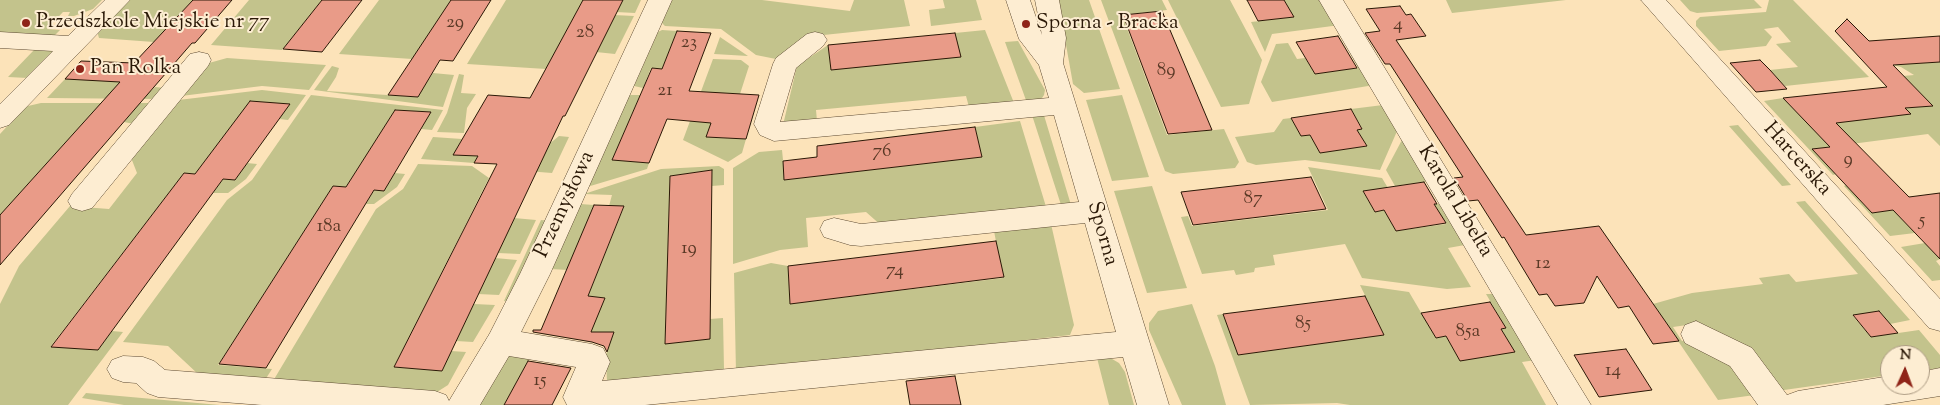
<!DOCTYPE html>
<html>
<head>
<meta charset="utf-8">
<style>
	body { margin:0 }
	#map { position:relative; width:1940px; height:405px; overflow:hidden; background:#fce3b9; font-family:"Sorts Mill Goudy",serif }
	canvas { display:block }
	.north { position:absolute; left:1880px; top:345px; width:50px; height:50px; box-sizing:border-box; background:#fdedd2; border:1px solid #a99880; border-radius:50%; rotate:2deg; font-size:14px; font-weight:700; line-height:20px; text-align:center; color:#2a1806 }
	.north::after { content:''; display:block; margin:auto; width:18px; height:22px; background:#8f2418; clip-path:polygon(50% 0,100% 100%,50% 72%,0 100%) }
</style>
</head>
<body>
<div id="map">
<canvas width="1940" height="405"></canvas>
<div class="north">N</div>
</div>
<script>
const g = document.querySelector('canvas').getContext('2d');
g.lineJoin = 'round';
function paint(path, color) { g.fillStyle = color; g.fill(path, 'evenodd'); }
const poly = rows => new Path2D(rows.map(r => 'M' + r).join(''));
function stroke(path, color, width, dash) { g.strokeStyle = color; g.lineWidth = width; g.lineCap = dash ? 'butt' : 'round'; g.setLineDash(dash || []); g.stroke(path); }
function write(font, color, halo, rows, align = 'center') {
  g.font = font + ' "Sorts Mill Goudy",serif'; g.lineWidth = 4; g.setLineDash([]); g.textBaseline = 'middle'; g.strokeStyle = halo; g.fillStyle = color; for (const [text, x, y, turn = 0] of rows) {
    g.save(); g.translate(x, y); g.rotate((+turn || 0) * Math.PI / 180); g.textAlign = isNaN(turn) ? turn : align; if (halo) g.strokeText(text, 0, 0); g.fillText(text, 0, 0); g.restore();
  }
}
paint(poly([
	[0,0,102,0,93,9,74,16,68,16,70,12,63,12,47,29,60,30,54,36,0,33],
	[127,0,193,0,154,42,99,38,97,31],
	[249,0,322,0,282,50,211,45],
	[379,0,451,0,412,59,339,54],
	[506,0,583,0,546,69,467,64],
	[622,0,641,0,635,13,616,12],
	[672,0,762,0,850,11,854,0,904,0,910,26,814,36,786,61,756,55,721,29,665,26,662,23],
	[943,0,976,0,982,20,931,26,929,10,945,8],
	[1058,0,1089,0,1120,89,1084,93,1073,84],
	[1101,0,1162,0,1167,10,1122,15,1167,135,1224,129,1239,162,1235,168,1173,174,1165,171],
	[1168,0,1230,0,1262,60,1249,104,1221,107],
	[1284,0,1324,0,1340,25,1272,34,1265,52,1251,22,1294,17],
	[1446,0,1566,0,1452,13],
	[1680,0,1754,0,1762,8,1697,13,1690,11],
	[1769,0,1793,0,1869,77,1785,86,1770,70,1798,67,1776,44,1791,42,1778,27,1764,29,1772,37,1766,46,1719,51,1696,26,1696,21,1700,17,1766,12],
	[614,15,634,16,615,54,596,52],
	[662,30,677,31,662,69,651,68,643,88,634,86,658,32],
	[985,30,1014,103,969,107,966,96,816,110,817,121,783,125,797,66,828,45,831,70,960,56,955,33],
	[720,37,748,56,714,54],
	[1018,41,1045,90,1044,95,1040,101,1027,103,1005,42],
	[1288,43,1297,59,1305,58,1315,74,1358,68,1350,53,1353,53,1374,85,1272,102,1261,82,1276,44],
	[34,50,54,51,28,78,8,77],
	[227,58,326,65,309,90,262,86,173,97,209,63],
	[713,59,741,60,749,66,740,94,721,93,707,137,746,139,742,153,728,162,683,140],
	[1940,62,1940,146,1928,134,1813,149,1836,174,1833,175,1764,101,1783,98,1810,125,1910,114,1905,108,1933,106,1903,76,1914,75,1901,67,1892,65],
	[332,66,339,68,336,77,327,91,417,97,433,73,454,75,443,107,314,90],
	[459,74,464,75,461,93,476,94,467,108,464,133,437,132,447,113],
	[65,79,152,80,143,90,151,91,155,87,165,88,156,99,47,98],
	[262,90,306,95,288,120,279,119,250,102,195,174,184,173,51,346,98,350,112,331,123,332,68,405,0,405,0,304,19,266,70,206,109,209,137,173,128,150,170,101],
	[311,95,443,110,432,130,421,129,431,112,395,110,346,187,333,186,218,365,272,369,265,380,198,374,168,346,123,342,227,200,252,180],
	[629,95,640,95,612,160,649,163,647,169,587,187],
	[1122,95,1149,177,1112,181,1086,100],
	[41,103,152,103,134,124,124,122,135,109,98,107,0,215,0,134,23,109,28,106],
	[1383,105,1398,129,1380,170,1305,160,1256,165,1247,162,1235,137,1274,132,1283,119,1291,118,1301,136,1310,135,1320,153,1367,146,1357,130,1362,128,1351,109],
	[1031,112,1043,112,1071,205,1062,208],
	[1020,121,1047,210,883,227,866,212,806,218,808,247,780,250,733,264,733,168,759,152,782,150,785,180,982,157,975,127],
	[1738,125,1791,185,1782,186,1729,126],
	[559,136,569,137,552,173,501,169,548,145],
	[433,137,462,139,454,155,478,156,474,163,421,159],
	[1403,138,1430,181,1395,186,1386,170],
	[247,163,257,164,246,179,228,193,213,193,223,179,235,180],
	[418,164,472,166,489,178,394,367,442,371,451,351,466,352,448,385,437,392,273,381,376,209,403,189],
	[719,166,724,169,724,185,712,186,712,170,670,176,665,343,710,319,723,318,724,369,607,382,606,355,614,332,597,332,593,341,582,310,599,312,605,298,588,296,624,207,609,206,612,195,584,194,661,169],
	[1308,167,1382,178,1388,188,1363,192,1375,212,1384,210,1396,231,1446,224,1434,204,1439,204,1465,245,1448,248,1471,287,1447,289,1362,278,1345,244,1273,255,1275,265,1255,268,1254,272,1236,275,1234,270,1202,274,1181,217,1188,216,1192,226,1328,210],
	[395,173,405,174,397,187,374,204,366,204,374,190,384,190],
	[1846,185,1872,213,1893,210,1915,233,1890,236,1844,186],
	[1152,186,1187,288,1147,293,1114,191],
	[1805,201,1910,320,1890,324,1879,311,1853,316,1871,337,1919,330,1940,355,1940,368,1920,371,1920,355,1890,355,1890,375,1777,391,1687,325,1673,327,1682,341,1693,340,1732,363,1755,395,1718,400,1653,304,1692,293,1763,284,1759,278,1789,274,1796,282,1858,274,1796,202],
	[580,204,594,205,568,270,551,269],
	[514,218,536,220,520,254,498,253],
	[541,220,551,221,514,302,504,301],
	[1051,224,1074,325,1070,335,736,373,734,273,771,263,788,266,790,304,1003,278,994,231],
	[1925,243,1940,259,1936,261,1940,266,1940,280,1932,281,1901,247],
	[495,258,517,260,499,295,478,294],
	[1360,285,1409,292,1436,338,1446,336,1460,361,1515,352,1501,329,1506,328,1486,294,1496,294,1536,360,1522,362,1546,405,1350,405,1337,403,1250,405,1217,315,1223,314,1239,355,1384,335],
	[474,304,495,305,473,342,456,341],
	[1192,304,1215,366,1226,405,1182,405,1149,330,1149,323,1158,311],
	[510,349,533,352,504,405,477,405],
	[1096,354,1107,356,1119,363,1125,372,1134,405,1109,405],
	[86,393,220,405,124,405,82,398]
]), '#c3c38c');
const building = poly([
	[193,0,232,0,195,43,192,43,0,265,0,215,120,82,65,79,81,61,134,63,193,0],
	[322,0,362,0,322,52,283,49,322,0],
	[451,0,491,0,453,61,440,60,418,97,388,95,451,0],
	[583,0,623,0,565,116,563,116,442,371,394,367,497,164,474,163,478,156,453,155,488,95,530,98,583,0],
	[1247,0,1284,0,1294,17,1258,21,1247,0],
	[1400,6,1406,15,1411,14,1426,36,1396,40,1526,235,1599,226,1679,341,1653,344,1629,306,1618,308,1597,276,1584,303,1555,306,1547,294,1539,295,1504,237,1502,238,1478,200,1468,201,1454,178,1463,177,1390,64,1385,64,1365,33,1380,31,1366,9,1400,6],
	[1162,11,1212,130,1168,134,1123,15,1162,11],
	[1847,19,1869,41,1940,36,1940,62,1893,65,1933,106,1905,108,1911,114,1836,123,1909,197,1940,193,1940,259,1893,210,1872,213,1812,149,1830,147,1783,98,1887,87,1835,31,1847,19],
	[677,31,711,33,689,91,759,95,746,139,706,137,711,123,667,119,649,163,612,160,652,68,662,69,677,31],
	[955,33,961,57,831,70,828,45,955,33],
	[1338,36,1357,68,1315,74,1296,42,1338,36],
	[1760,60,1770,70,1787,89,1756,92,1730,63,1760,60],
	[250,101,290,104,235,180,223,179,98,350,51,347,184,173,195,174,250,101],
	[1351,109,1362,129,1357,130,1367,146,1320,153,1310,135,1301,136,1291,118,1351,109],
	[395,110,431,112,384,191,374,190,266,368,219,364,333,186,346,187,395,110],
	[975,127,982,157,784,180,783,161,817,157,817,146,975,127],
	[712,170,710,339,665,344,670,176,712,170],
	[1311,177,1326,209,1193,225,1181,192,1311,177],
	[1424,182,1437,204,1434,204,1446,223,1396,231,1384,210,1375,212,1363,191,1424,182],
	[594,205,624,206,588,296,605,298,591,332,614,332,607,352,604,346,592,342,533,332,533,330,541,330,594,205],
	[996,241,1004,277,790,304,788,266,996,241],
	[1365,296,1384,335,1238,355,1223,314,1365,296],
	[1490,302,1506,328,1501,329,1515,352,1460,361,1446,336,1436,338,1421,313,1490,302],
	[1879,311,1898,333,1871,337,1853,315,1879,311],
	[1626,349,1652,390,1599,397,1574,355,1626,349],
	[528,361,571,368,552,405,504,405,528,361],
	[955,376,961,405,910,405,906,381,955,376]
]);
paint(building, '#e99b88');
stroke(building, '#2a1806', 1);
const minor = poly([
	[105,0,130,0,9,125,0,128,0,104,53,51,0,48,0,32,68,36,105,0],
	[648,0,672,0,550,274,521,332,592,344,603,348,610,362,602,381,1116,332,1085,223,861,246,850,245,824,237,820,229,824,221,834,218,861,224,1079,202,1054,115,774,141,760,135,754,124,773,64,776,58,807,34,815,32,823,34,827,40,823,46,796,68,780,122,1049,98,1039,65,1019,39,1006,0,1030,0,1042,35,1035,0,1059,0,1066,38,1063,63,1169,405,1137,405,1123,357,645,405,567,405,563,397,576,367,509,356,480,405,262,405,158,397,147,393,136,383,123,382,112,378,107,369,112,360,123,356,143,357,154,361,165,370,435,391,446,395,449,401,490,333,520,274,648,0],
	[1319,0,1343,0,1591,405,1558,405,1319,0],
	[1641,0,1666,0,1940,299,1940,331,1929,328,1641,0],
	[199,52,208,54,211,60,208,66,92,208,82,211,72,208,68,201,72,194,190,54,199,52],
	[1696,321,1752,348,1787,395,1798,391,1890,376,1890,385,1920,385,1920,372,1940,368,1940,396,1883,405,1758,405,1730,366,1685,343,1681,334,1685,325,1696,321]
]);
stroke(minor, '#5e4b33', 1);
paint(minor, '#fdedd2');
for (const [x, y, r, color] of [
	[26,23,5,"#8f2418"],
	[1026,24,5,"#8f2418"],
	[80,69,5,"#8f2418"]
]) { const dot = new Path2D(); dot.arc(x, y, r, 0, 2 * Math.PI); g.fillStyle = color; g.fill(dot); stroke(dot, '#fdedd2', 2); }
write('19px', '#5a3926', null, [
	["29",455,24],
	["4",1398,26],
	["28",585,34],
	["23",689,44],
	["89",1166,72],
	["21",665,92],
	["76",882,153],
	["9",1848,161],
	["87",1253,200],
	["5",1922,222],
	["18a",329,228],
	["19",689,250],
	["12",1543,265],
	["74",895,272],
	["85",1303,325],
	["85a",1468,333],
	["14",1613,372],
	["15",540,382]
]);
write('21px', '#2a1806', '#fdedd2', [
	["Przedszkole Miejskie nr 77",36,23],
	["Sporna - Bracka",1036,24],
	["Pan Rolka",90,69]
], 'left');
write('21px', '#2a1806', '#fdedd2', [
	["Harcerska",1796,160,48],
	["Karola Libelta",1454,202,59],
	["Przemysłowa",566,205,-65],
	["Sporna",1101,234,74]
]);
</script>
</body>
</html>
